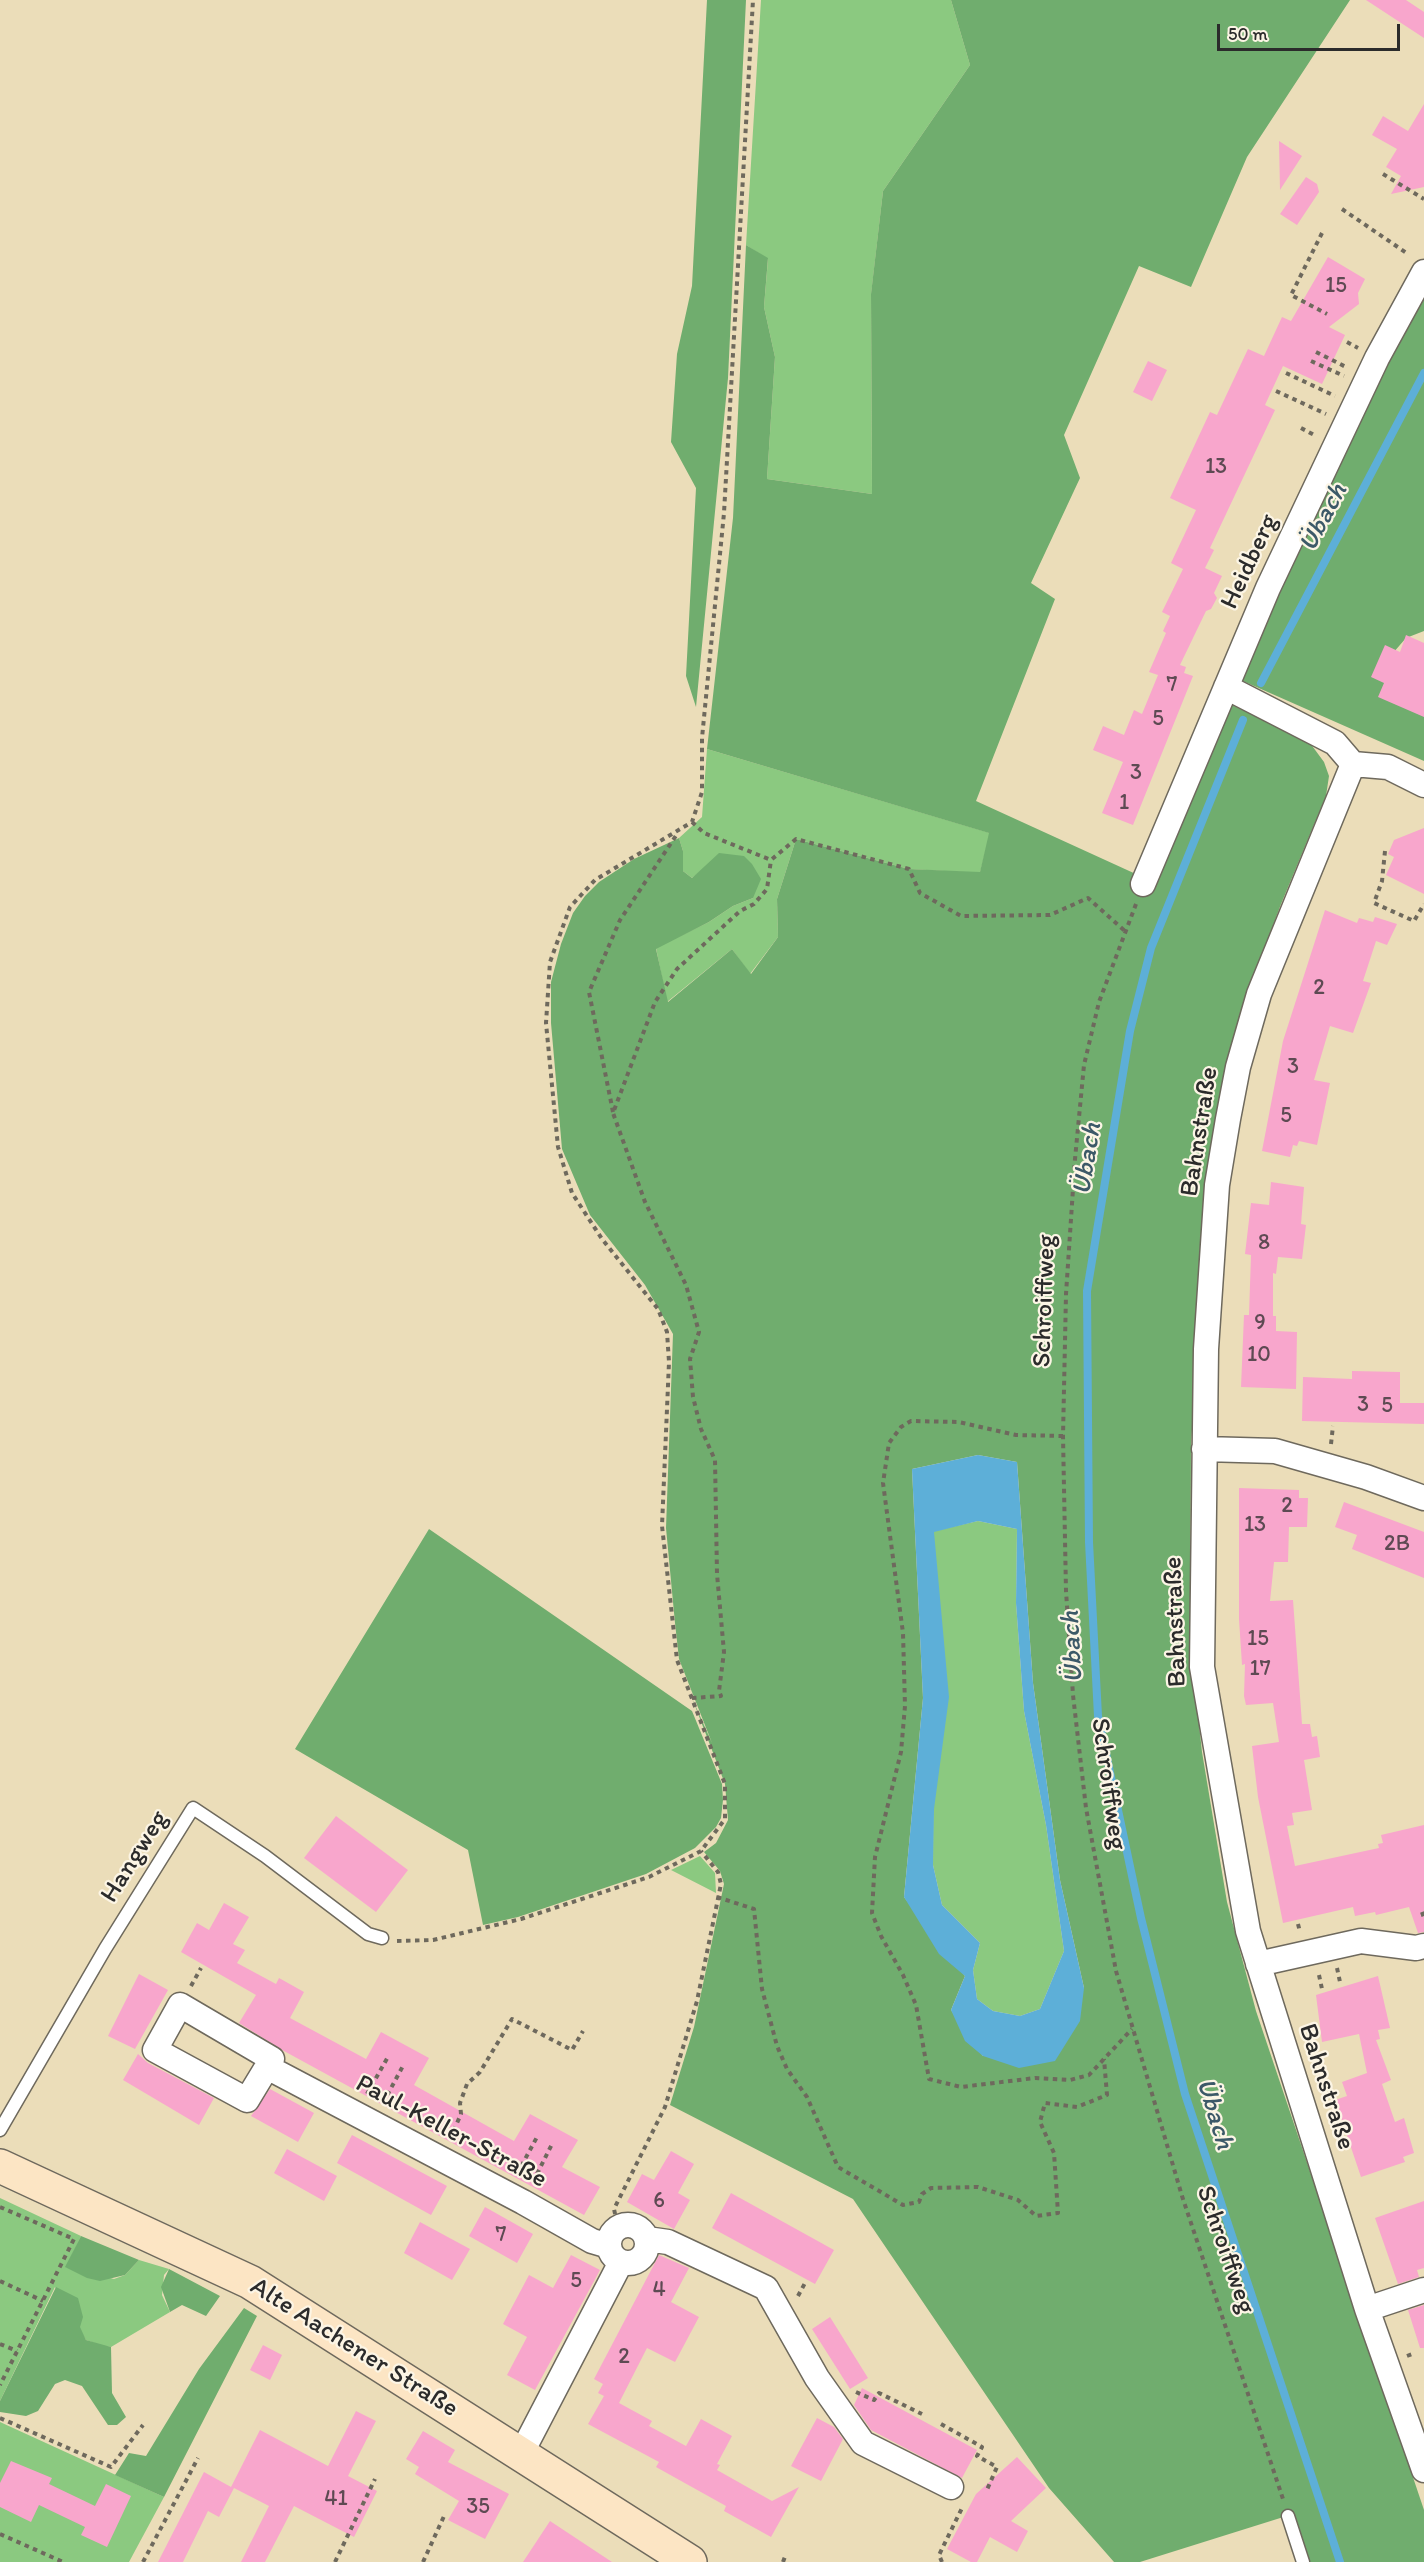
<!DOCTYPE html>
<html>
<head>
<meta charset="utf-8">
<style>
	body { margin:0 }
	#map { position:relative; width:1424px; height:2562px; overflow:hidden; background:#ebddb9; font-family:Itim,sans-serif }
	canvas { display:block }
	.scale { position:absolute; left:1217px; top:24px; width:183px; height:27px; box-sizing:border-box; border:3px solid #2b2b2b; border-top:0; padding-left:8px; font-size:18px; line-height:21px; white-space:nowrap; color:#2b2b2b; -webkit-text-stroke:4px #fcf5e5; paint-order:stroke }
</style>
</head>
<body>
<div id="map">
<canvas width="1424" height="2562"></canvas>
<div class="scale">50 m</div>
</div>
<script>
const g = document.querySelector('canvas').getContext('2d');
g.lineJoin = 'round';
function paint(path, color) { g.fillStyle = color; g.fill(path, 'evenodd'); }
const poly = rows => new Path2D(rows.map(r => 'M' + r).join(''));
function stroke(path, color, width, dash) { g.strokeStyle = color; g.lineWidth = width; g.lineCap = dash ? 'butt' : 'round'; g.setLineDash(dash || []); g.stroke(path); }
function write(font, color, halo, rows, align = 'center') {
  g.font = font + ' Itim,sans-serif'; g.lineWidth = 4.5; g.setLineDash([]); g.textBaseline = 'middle'; g.strokeStyle = halo; g.fillStyle = color; for (const [text, x, y, turn = 0] of rows) {
    g.save(); g.translate(x, y); g.rotate((+turn || 0) * Math.PI / 180); g.textAlign = isNaN(turn) ? turn : align; if (halo) g.strokeText(text, 0, 0); g.fillText(text, 0, 0); g.restore();
  }
}
paint(poly([
	[761,0,951,0,970,65,883,191,871,295,872,494,767,479,775,357,764,307,768,259,746,245],
	[707,749,990,833,980,873,909,869,796,839,777,899,778,937,750,974,732,949,667,1002,656,948,709,922,733,906,753,898,705,868,692,878,683,871,683,851,679,838,702,817],
	[978,1521,1017,1529,1016,1603,1024,1711,1046,1825,1064,1951,1040,2009,1020,2016,993,2011,977,1999,973,1970,980,1943,942,1905,933,1865,934,1531],
	[700,1856,715,1873,716,1893,671,1870],
	[0,2198,81,2236,66,2267,114,2279,125,2275,139,2260,169,2269,164,2275,162,2295,170,2312,111,2347,103,2346,86,2340,55,2287,0,2401],
	[0,2422,164,2497,129,2562,0,2562]
]), '#8bc980');
paint(poly([
	[707,0,746,0,728,378,696,707,686,676,696,488,671,442,677,354,692,286],
	[951,0,1350,0,1247,157,1191,287,1139,266,1064,435,1080,478,1031,583,1055,599,976,801,1138,875,1228,703,1310,743,1324,762,1329,776,1326,796,1281,904,1250,988,1203,1234,1191,1447,1190,1640,1202,1752,1227,1902,1256,2011,1424,2510,1424,2562,1310,2562,1293,2514,1140,2562,1114,2562,1049,2488,853,2199,670,2105,694,2027,724,1884,720,1871,704,1852,716,1843,728,1820,725,1784,692,1698,712,1743,679,1659,675,1623,666,1528,673,1334,645,1285,590,1215,562,1149,551,1023,551,982,561,944,573,913,585,896,599,882,634,859,679,838,683,851,683,871,692,878,719,853,744,856,752,864,761,879,753,898,733,906,709,922,656,949,668,1002,732,949,751,974,778,937,777,899,796,839,909,869,980,872,989,833,707,749,733,518,746,245,768,258,764,307,775,357,767,479,872,494,871,294,883,191,970,65],
	[978,1455,1017,1462,1033,1683,1060,1880,1084,1988,983,2056,951,2010,965,1976,904,1897,923,1698,912,1469],
	[1424,290,1424,631,1406,638,1393,653,1424,716,1424,761,1236,678,1295,543],
	[429,1529,692,1711,722,1784,723,1800,721,1818,716,1827,695,1848,646,1874,518,1917,483,1925,468,1850,295,1749],
	[81,2236,139,2260,125,2275,100,2281,87,2278,65,2267],
	[169,2269,220,2296,206,2316,182,2305,170,2312,161,2287],
	[56,2287,78,2298,83,2317,80,2327,86,2340,111,2347,112,2393,126,2417,117,2425,108,2425,82,2386,65,2380,55,2384,38,2411,26,2416,0,2412,0,2401],
	[244,2308,257,2316,164,2497,115,2475,129,2453,146,2456,199,2369]
]), '#70ad6e');
paint(poly([
	[978,1455,1017,1462,1033,1683,1060,1880,1084,1988,1080,2021,1055,2061,1019,2068,983,2056,965,2041,951,2010,965,1976,939,1954,904,1897,923,1698,912,1469],
	[978,1521,1017,1529,1016,1603,1024,1711,1046,1825,1064,1951,1040,2009,1020,2016,993,2011,977,1999,973,1970,980,1943,942,1905,933,1865,934,1809,949,1697,934,1532]
]), '#5dafd8');
stroke(poly([
	[1261,683,1424,373],
	[1243,720,1151,948,1130,1031,1087,1291,1089,1542,1098,1716,1141,1918,1185,2094,1340,2562]
]), '#5dafd8', 8);
paint(poly([
	[1366,0,1406,0,1424,12,1424,38],
	[1424,104,1424,187,1391,194,1401,176,1386,167,1397,149,1372,135,1383,116,1408,131],
	[1279,141,1302,156,1280,190],
	[1306,177,1317,184,1319,192,1297,225,1280,214],
	[1328,257,1365,279,1358,293,1359,304,1329,327,1345,335,1322,384,1283,366,1265,405,1275,410,1210,548,1214,550,1205,568,1222,576,1214,593,1217,598,1211,609,1206,611,1180,665,1186,667,1184,673,1193,676,1133,825,1102,813,1123,762,1093,750,1103,726,1124,735,1134,710,1142,714,1158,675,1149,672,1166,633,1163,631,1170,616,1162,612,1183,569,1171,563,1196,510,1170,498,1210,412,1217,415,1248,349,1264,356,1282,317,1291,321],
	[1148,361,1167,370,1152,401,1133,392],
	[1406,635,1424,643,1424,717,1378,697,1384,683,1371,677,1385,645,1400,652],
	[1424,828,1424,894,1386,875,1394,857,1388,854,1394,840],
	[1325,910,1357,923,1359,918,1373,922,1375,917,1397,924,1387,945,1376,941,1363,981,1371,983,1353,1033,1330,1026,1314,1080,1330,1083,1317,1145,1299,1141,1297,1146,1293,1145,1290,1157,1262,1151,1283,1041],
	[1271,1182,1304,1187,1301,1224,1306,1225,1302,1259,1278,1257,1276,1274,1273,1273,1273,1316,1276,1316,1276,1331,1297,1332,1296,1389,1241,1387,1244,1315,1249,1315,1251,1255,1245,1254,1251,1203,1269,1205],
	[1352,1371,1400,1372,1400,1403,1424,1403,1424,1424,1302,1421,1303,1377,1352,1379],
	[1239,1488,1299,1490,1299,1498,1308,1498,1307,1527,1289,1527,1288,1562,1274,1562,1270,1601,1293,1600,1302,1724,1310,1724,1312,1737,1317,1736,1320,1757,1304,1760,1312,1810,1292,1813,1294,1825,1287,1826,1295,1866,1379,1848,1378,1844,1383,1843,1381,1835,1424,1825,1424,1932,1418,1933,1409,1907,1376,1915,1375,1912,1355,1916,1353,1907,1283,1923,1258,1797,1252,1746,1279,1742,1273,1703,1246,1705,1244,1696,1245,1664,1242,1665,1239,1619],
	[1344,1502,1424,1532,1424,1578,1352,1549,1357,1535,1335,1527],
	[336,1816,408,1870,376,1912,304,1858],
	[224,1903,249,1917,233,1944,245,1950,237,1963,276,1984,279,1978,304,1992,290,2018,366,2059,381,2032,429,2058,414,2085,514,2141,530,2114,578,2140,562,2167,600,2187,584,2215,284,2051,239,2023,256,1995,181,1952,197,1923,209,1930],
	[139,1974,168,1990,135,2049,108,2036],
	[1378,1976,1390,2028,1378,2030,1380,2039,1376,2040,1391,2080,1382,2084,1395,2122,1404,2118,1414,2153,1403,2157,1405,2162,1361,2177,1335,2100,1347,2096,1342,2082,1367,2073,1359,2034,1322,2042,1316,1995],
	[138,2054,148,2063,214,2098,199,2125,123,2080],
	[270,2089,314,2113,298,2142,251,2116],
	[352,2135,447,2186,431,2215,337,2163],
	[287,2149,337,2176,324,2201,274,2173],
	[671,2151,694,2164,678,2193,690,2200,674,2229,627,2202,642,2174,654,2180],
	[731,2193,834,2250,815,2284,712,2228],
	[1424,2201,1424,2268,1417,2270,1419,2277,1398,2284,1375,2218],
	[485,2207,533,2234,517,2263,469,2236],
	[420,2222,470,2249,452,2280,404,2253],
	[571,2255,600,2270,535,2390,507,2375,527,2337,503,2324,529,2275,553,2288],
	[659,2255,689,2268,671,2302,699,2317,675,2362,647,2348,619,2403,652,2421,649,2426,686,2446,701,2419,732,2436,717,2464,720,2465,717,2470,772,2501,799,2487,771,2537,724,2511,726,2506,656,2467,659,2462,588,2424,604,2396,598,2393,603,2384,594,2379],
	[1424,2305,1424,2348,1420,2348,1408,2310],
	[830,2317,868,2378,850,2389,812,2329],
	[263,2345,282,2355,270,2380,250,2370],
	[862,2388,977,2450,962,2478,871,2430,854,2405],
	[356,2411,376,2421,348,2476,377,2491,354,2537,294,2506,265,2562,241,2562,269,2506,234,2488,219,2517,208,2511,183,2562,158,2562,204,2472,231,2487,260,2430,328,2466],
	[817,2418,834,2427,843,2439,821,2481,791,2466],
	[423,2431,455,2450,448,2462,509,2494,485,2539,448,2520,459,2501,415,2474,419,2467,406,2459],
	[1017,2457,1046,2488,1011,2521,1028,2531,1017,2552,990,2537,977,2562,971,2562,947,2549,976,2494],
	[11,2461,52,2478,49,2484,95,2506,106,2484,131,2496,107,2547,81,2535,85,2527,39,2505,31,2522,0,2507,0,2483],
	[550,2521,612,2562,523,2562]
]), '#f8a6cc');
const lane = poly([
	[0,2130,105,1949,193,1808,265,1856,368,1934,382,1938],
	[1288,2516,1303,2562]
]);
const street = poly([
	[1226,687,1335,743,1353,764,1388,767,1424,785],
	[1353,764,1259,994,1238,1067,1228,1119,1217,1185,1206,1349,1202,1667,1248,1931,1367,2309,1424,2470],
	[1143,884,1268,588,1377,358,1424,272],
	[1204,1449,1275,1451,1366,1477,1424,1498],
	[1258,1964,1361,1941,1416,1948,1424,1946],
	[267,2067,247,2100,155,2050,180,2005,272,2059,267,2067,523,2202,592,2241,609,2246],
	'609 2244a19 19 0 1 1 38 0a19 19 0 1 1-38 0Z',
	[647,2239,668,2242,766,2288,817,2378,863,2443,951,2487],
	[1367,2309,1424,2290],
	[521,2454,621,2262]
]);
const secondary = poly([
	[0,2166,250,2282,690,2562]
]);
stroke(lane, '#6e695d', 15);
stroke(street, '#6e695d', 27);
stroke(secondary, '#6e695d', 36);
stroke(poly([
	[1383,174,1424,199],
	[1342,209,1408,254],
	[1322,233,1291,295,1327,314],
	[1347,342,1358,348],
	[1316,352,1348,368],
	[1311,361,1344,376],
	[1286,373,1335,396],
	[1276,391,1326,414],
	[1301,428,1316,436],
	[692,822,704,833,771,860,796,839,909,869,920,893,961,916,1050,915,1088,898,1126,932],
	[1385,851,1382,881,1374,903,1414,921,1424,904],
	[1136,904,1099,1002,1084,1065,1075,1159,1066,1294,1063,1436,1066,1591,1073,1695,1086,1808,1116,1971,1182,2196,1283,2499],
	[613,1112,589,992,620,920,677,834],
	[1063,1436,1016,1435,959,1422,911,1421,901,1427,889,1443,883,1483,903,1633,905,1706,901,1752,875,1857,872,1913,881,1936,903,1975,916,2005,929,2079,961,2087,1035,2078,1070,2080,1089,2075,1132,2029],
	[1331,1444,1333,1426],
	[692,1698,721,1696,719,1691,724,1652,717,1574,715,1460,701,1429,693,1397,690,1359,699,1332,686,1285,645,1202,613,1113,655,1002,677,969,740,911,754,904,767,889,771,860],
	[717,1897,754,1909,762,1989,777,2046,787,2069,807,2097,838,2167,903,2205,919,2202,922,2194,931,2188,978,2187,1018,2200,1036,2216,1058,2213,1054,2153,1040,2122,1045,2103,1077,2107,1107,2095,1104,2059],
	[1422,1912,1424,1918],
	[1298,1924,1300,1932],
	[397,1941,433,1940,521,1919,649,1877,701,1851,725,1819,725,1784,677,1660,662,1526,669,1362,667,1332,658,1309,602,1239,572,1193,558,1147,546,1023,550,962,570,907,595,880,692,822,702,792,702,738,724,513,753,0],
	[1337,1968,1340,1982],
	[1319,1975,1322,1989],
	[191,1986,201,1968],
	[367,2094,389,2055],
	[383,2103,404,2064],
	[450,2139,461,2114,460,2103,467,2084,480,2072,512,2019,572,2050,583,2031],
	[517,2174,537,2137],
	[533,2182,552,2144],
	[0,2207,74,2239,0,2385],
	[617,2223,614,2209,665,2107,697,2001,721,1884,718,1872,701,1851],
	[0,2281,43,2301],
	[798,2296,805,2283],
	[0,2344,17,2351],
	[1407,2356,1415,2353],
	[856,2392,874,2400,879,2393,922,2414],
	[0,2418,111,2467,143,2425],
	[941,2424,982,2447,977,2456,997,2467,986,2492],
	[0,2534,63,2562],
	[143,2562,198,2458],
	[335,2562,375,2479],
	[423,2562,445,2514],
	[783,2562,786,2554],
	[942,2562,939,2555,962,2508]
]), '#6e695d', 4, [4.5, 4.5]);
stroke(lane, '#fff', 12);
stroke(street, '#fff', 24);
stroke(secondary, '#fce5c4', 33);
write('22px', '#5e4a53', null, [
	["15",1336,286],
	["13",1216,467],
	["7",1172,685],
	["5",1158,719],
	["3",1136,773],
	["1",1124,803],
	["2",1319,988],
	["3",1293,1067],
	["5",1286,1116],
	["8",1264,1243],
	["9",1260,1323],
	["10",1259,1355],
	["3",1363,1405],
	["5",1387,1406],
	["2",1287,1506],
	["13",1255,1525],
	["2B",1397,1544],
	["15",1258,1639],
	["17",1260,1669],
	["6",659,2201],
	["7",501,2235],
	["5",576,2281],
	["4",659,2290],
	["2",624,2357],
	["41",336,2499],
	["35",478,2507]
]);
write('26px', '#2b2b2b', '#fcf5e5', [
	["Heidberg",1250,562,-65],
	["Bahnstraße",1200,1132,-81],
	["Schroiffweg",1045,1301,-88],
	["Bahnstraße",1176,1622,-92],
	["Schroiffweg",1108,1784,82],
	["Hangweg",135,1857,-58],
	["Bahnstraße",1326,2087,72],
	["Paul-Keller-Straße",451,2132,28],
	["Schroiffweg",1225,2250,71],
	["Alte Aachener Straße",354,2348,32]
]);
write('italic 27px', '#3c5968', '#fcf5e5', [
	["Übach",1324,518,-62],
	["Übach",1088,1159,-81],
	["Übach",1073,1647,-93],
	["Übach",1214,2114,73]
]);
</script>
</body>
</html>
